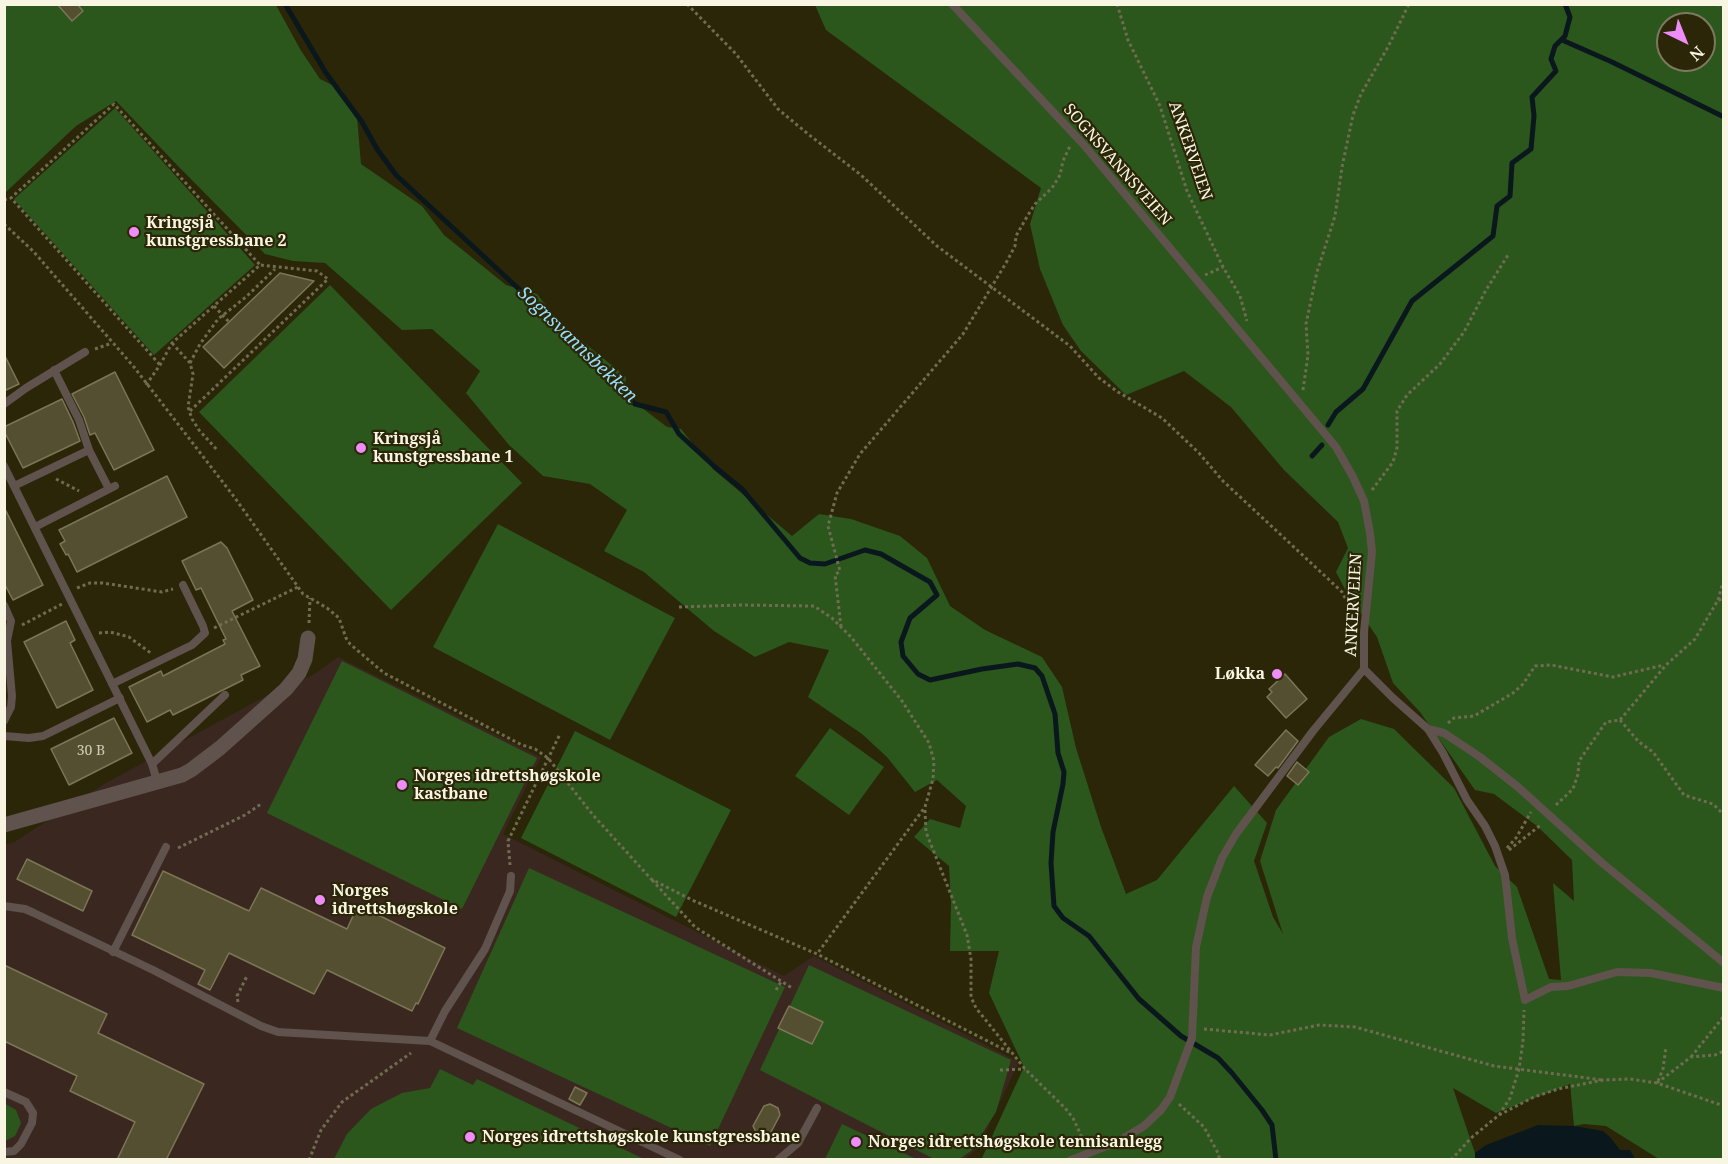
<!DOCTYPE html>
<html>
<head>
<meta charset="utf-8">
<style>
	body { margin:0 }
	#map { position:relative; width:1728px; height:1164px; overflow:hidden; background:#2b2607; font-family:"Noto Serif",serif }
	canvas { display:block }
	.frame { position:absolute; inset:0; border:6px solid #f8f5e3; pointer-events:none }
	.north { position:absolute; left:1656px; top:12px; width:60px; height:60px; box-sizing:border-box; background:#2b2607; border:2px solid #7d795f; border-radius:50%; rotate:137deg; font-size:16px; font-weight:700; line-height:24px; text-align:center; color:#f8f5e3 }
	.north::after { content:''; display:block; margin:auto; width:21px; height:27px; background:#ee8cf8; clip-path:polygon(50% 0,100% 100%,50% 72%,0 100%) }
</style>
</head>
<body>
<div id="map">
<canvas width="1728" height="1164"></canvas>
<div class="frame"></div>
<div class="north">N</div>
</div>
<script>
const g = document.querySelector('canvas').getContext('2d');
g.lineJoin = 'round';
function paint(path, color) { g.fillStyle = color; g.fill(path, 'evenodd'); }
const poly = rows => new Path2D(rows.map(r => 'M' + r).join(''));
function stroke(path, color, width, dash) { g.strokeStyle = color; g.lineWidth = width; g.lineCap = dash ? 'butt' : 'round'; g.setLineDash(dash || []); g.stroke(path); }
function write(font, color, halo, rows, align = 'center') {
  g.font = font + ' "Noto Serif",serif'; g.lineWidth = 4.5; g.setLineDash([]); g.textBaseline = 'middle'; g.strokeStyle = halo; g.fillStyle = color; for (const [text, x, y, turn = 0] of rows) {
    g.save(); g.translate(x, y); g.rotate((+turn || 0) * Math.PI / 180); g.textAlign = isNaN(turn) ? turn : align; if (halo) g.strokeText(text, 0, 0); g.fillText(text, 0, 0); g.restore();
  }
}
paint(poly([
	[338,657,541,757,503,834,784,976,814,956,1019,1062,978,1148,965,1159,5,1160,5,845,16,841,104,784,266,696,313,675]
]), '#3a2820');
paint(poly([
	[4,5,276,5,300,49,320,79,342,90,357,117,361,164,422,206,444,235,506,285,537,294,559,322,626,377,624,394,667,427,681,429,713,469,792,536,819,514,851,519,900,536,927,558,950,606,985,630,1042,657,1062,687,1076,748,1101,827,1126,894,1157,880,1234,786,1267,823,1254,861,1273,917,1283,934,1260,861,1276,810,1329,737,1361,719,1394,729,1454,788,1495,866,1517,887,1549,979,1561,980,1553,883,1574,901,1572,860,1537,826,1494,794,1475,790,1420,712,1393,683,1377,637,1347,593,1336,572,1348,548,1338,522,1284,470,1231,407,1184,371,1126,395,1081,351,1063,325,1040,269,1030,224,1041,188,826,30,815,5,1723,5,1723,1159,1659,1159,1606,1126,1584,1124,1574,1126,1570,1084,1496,1113,1453,1088,1475,1153,1475,1159,979,1159,982,1158,1024,1067,989,993,999,951,950,951,951,903,949,866,914,837,930,819,960,828,966,806,937,780,915,792,887,757,862,734,808,697,829,650,789,642,755,657,714,631,644,572,604,551,627,510,590,484,543,476,509,445,466,393,480,371,432,329,402,330,325,263,293,261,265,254,178,166,116,101,76,126,5,193],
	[1668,24,1704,24,1704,60,1668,60],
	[115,108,255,265,154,355,14,199],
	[330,285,522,483,391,610,199,412],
	[498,524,675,618,610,740,433,647],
	[342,661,537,758,462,909,267,813],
	[830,728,884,767,849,815,795,776],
	[575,731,731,810,676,917,521,838],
	[529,868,785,987,710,1146,457,1028],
	[809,965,1011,1060,996,1112,971,1151,958,1160,934,1159,760,1070],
	[440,1069,473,1085,477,1079,644,1159,334,1159,347,1134,371,1109,402,1093,430,1088],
	[4,1103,16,1110,21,1123,15,1136,5,1141],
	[842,1124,916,1159,825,1159]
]), '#2b571c');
paint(poly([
	[1538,1125,1574,1126,1603,1131,1611,1138,1620,1150,1630,1150,1635,1159,1475,1159,1475,1153,1486,1145]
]), '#0a181d');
stroke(poly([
	[285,4,326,73,362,122,377,149,396,175,564,331,616,382,635,404,666,412,679,434,715,467,742,489,800,558,810,563,825,564,865,550,881,554,930,582,937,595,910,618,901,642,903,656,918,674,930,680,982,669,1018,664,1035,668,1042,676,1055,714,1058,753,1064,772,1063,784,1053,832,1051,863,1054,906,1063,918,1089,936,1139,999,1181,1036,1218,1058,1232,1073,1262,1110,1272,1125,1276,1160],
	[1562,40,1612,62,1724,117],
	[1328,425,1336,412,1363,389,1412,301,1493,236,1497,206,1510,196,1512,163,1531,149,1534,116,1532,97,1556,71,1551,59,1555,46,1565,36,1570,17,1565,4],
	[1312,456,1322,445]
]), '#0a181d', 5);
const building = poly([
	[57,4,77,4,83,11,72,21,57,4],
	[280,273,314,281,224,368,203,347,280,273],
	[4,354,19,384,4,391,4,354],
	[115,372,154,450,114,470,95,433,90,435,84,417,72,394,115,372],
	[62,399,73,422,80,441,23,468,4,431,4,427,62,399],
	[167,476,187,517,77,572,68,554,66,555,60,544,65,541,59,530,167,476],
	[4,507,43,585,13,600,4,583,4,507],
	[221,542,227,548,253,600,232,611,260,666,241,675,243,680,173,715,170,710,147,722,129,687,161,671,163,676,225,644,223,640,226,639,201,588,196,590,182,561,221,542],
	[66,621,75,640,70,643,93,690,57,708,24,642,66,621],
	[1285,674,1307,699,1286,718,1267,697,1272,692,1269,689,1285,674],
	[114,718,132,753,69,785,51,749,114,718],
	[1286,730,1298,741,1278,768,1276,767,1268,776,1255,765,1286,730],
	[1297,762,1309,772,1298,785,1287,776,1297,762],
	[27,859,92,891,83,911,17,879,27,859],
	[163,871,249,911,261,888,347,929,358,905,445,948,418,1004,416,1003,412,1011,327,970,314,994,229,953,210,990,198,984,205,970,132,935,163,871],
	[4,965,107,1014,98,1033,204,1084,166,1160,117,1160,135,1122,70,1091,77,1076,4,1041,4,965],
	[789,1006,823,1022,812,1044,778,1028,789,1006],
	[575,1087,587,1093,580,1105,569,1099,575,1087],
	[770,1104,778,1108,780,1115,770,1134,764,1136,756,1132,753,1126,764,1106,770,1104]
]);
paint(building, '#554f31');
stroke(building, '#7c7656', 1.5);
stroke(poly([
	[687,4,736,54,778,109,808,134,861,175,937,246,1070,346,1099,378,1118,392,1162,418,1199,453,1223,481,1325,576,1342,592,1354,615],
	[1117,4,1128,40,1160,106,1187,191,1223,267,1240,296,1247,321],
	[1705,4,1724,5],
	[4,200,11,198],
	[4,224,33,251,134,367,235,498,303,594,327,608,339,618,346,638,350,644,384,673,522,745,535,749,548,758,593,815,651,879,692,900,817,954,1011,1053],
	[1205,275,1223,267],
	[214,306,229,322],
	[172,343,190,363,193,374,188,407,192,419,199,430,218,451],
	[95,349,112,343],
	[190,363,200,344,218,319,246,297,275,269],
	[146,385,160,365,172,343,260,265,114,104,11,198,160,365],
	[1303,390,1308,355,1306,324,1317,272,1335,216,1342,167,1353,115,1361,94,1388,47,1409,4],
	[190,411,328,279,317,271,260,265],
	[56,479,79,491],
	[1372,490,1393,462,1397,448,1397,411,1407,395,1440,364,1464,332,1486,290,1508,255],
	[77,588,90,583,103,583,162,592,173,589],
	[1718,600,1724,579],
	[679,607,740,605,814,606,832,618,851,637,902,701,929,743,934,761,933,779,925,807,817,954],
	[309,623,310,598],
	[22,625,62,604],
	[841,627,835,575,840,571,828,526,837,493,860,454,963,334,1006,263,1015,246,1016,236,1028,215,1035,204,1052,188,1060,175,1063,161,1070,146],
	[214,628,298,587],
	[99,633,110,632,129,637,152,654],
	[1620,720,1639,742,1653,752,1684,795,1713,804,1724,815],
	[1448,723,1454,718,1474,716,1513,693,1523,684,1535,666,1551,665,1613,677,1664,665],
	[1556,805,1573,789,1578,774,1579,761,1606,722,1620,720,1666,665,1695,639,1718,600,1724,599],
	[925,810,926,832,967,935,971,959,971,997,976,1008,1025,1069,1065,1108,1073,1118,1084,1142],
	[178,848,245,815,261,804],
	[1507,848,1516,838,1531,812],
	[1509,850,1542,824],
	[510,865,508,841,560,734],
	[652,880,695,927,792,988],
	[776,990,782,980],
	[238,1002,237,996,247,976],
	[1204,1029,1270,1035,1319,1025,1355,1027,1494,1066,1603,1080],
	[1691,1057,1724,1016],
	[1000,1070,1025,1069],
	[1658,1081,1663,1069,1666,1047],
	[1657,1083,1691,1057,1715,1055,1724,1051],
	[1179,1104,1204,1127,1219,1155,1219,1160],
	[1499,1115,1534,1097,1558,1089,1603,1080,1630,1079,1657,1083,1724,1106],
	[309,1160,321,1130,342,1102,411,1053],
	[1451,1160,1471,1138,1499,1115,1510,1098,1519,1069,1523,1041,1524,1010]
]), '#706c51', 3, [3, 3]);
stroke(poly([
	[952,4,1084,145,1336,447,1353,477,1364,501,1370,533,1372,552,1364,632,1364,669,1313,731,1236,834,1222,858,1207,897,1196,947,1192,1038,1170,1097,1161,1110,1144,1126,1117,1142,1071,1160],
	[54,370,79,420,89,450,109,489],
	[4,404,26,388,85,352],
	[4,466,152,764,157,781],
	[14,486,89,450],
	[35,527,115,486],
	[4,605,11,621,7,641,12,696,11,707,4,721],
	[1364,669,1393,698,1428,729,1443,753,1467,800,1485,826,1495,846,1505,875,1512,938,1525,1000,1551,987,1568,986,1617,972,1651,973,1724,988],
	[112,684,192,645,205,633,203,626,183,585],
	[1428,729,1444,733,1480,757,1518,787,1601,862,1724,963],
	[4,736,29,738,43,736,120,698],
	[152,764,225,695],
	[4,906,25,909,34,913,153,970,261,1026,278,1032,430,1041,680,1160],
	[113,952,166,847],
	[430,1041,445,1011,485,949,510,891,511,876],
	[4,1092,26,1102,33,1113,32,1123,21,1144,14,1151,4,1152],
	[778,1160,798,1143,817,1108]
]), '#60524d', 8);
stroke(poly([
	[4,825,182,775,191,770,220,748,286,689,299,673,305,659,308,638]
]), '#60524d', 15);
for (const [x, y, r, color] of [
	[134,232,6,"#ee8cf8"],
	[361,448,6,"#ee8cf8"],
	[1277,674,6,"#ee8cf8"],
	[402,785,6,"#ee8cf8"],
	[320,900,6,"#ee8cf8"],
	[470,1137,6,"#ee8cf8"],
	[856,1142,6,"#ee8cf8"]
]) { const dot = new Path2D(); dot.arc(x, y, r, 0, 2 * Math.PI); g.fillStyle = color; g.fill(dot); stroke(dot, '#2b2607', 2); }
write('14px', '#cfccb6', null, [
	["30 B",91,751]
]);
write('16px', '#f8f5e3', '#2b2607', [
	["ANKERVEIEN",1190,151,71],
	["SOGNSVANNSVEIEN",1117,165,49],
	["ANKERVEIEN",1354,605,-87]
]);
write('bold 16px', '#f8f5e3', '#2b2607', [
	["Kringsjå",146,223],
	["kunstgressbane 2",146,241],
	["Kringsjå",373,439],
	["kunstgressbane 1",373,457],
	["Løkka",1265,674,"right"],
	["Norges idrettshøgskole",414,776],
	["kastbane",414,794],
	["Norges",332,891],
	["idrettshøgskole",332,909],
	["Norges idrettshøgskole kunstgressbane",482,1137],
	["Norges idrettshøgskole tennisanlegg",868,1142]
], 'left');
write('italic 18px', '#96dffc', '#2b2607', [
	["Sognsvannsbekken",577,345,44]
]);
</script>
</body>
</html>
